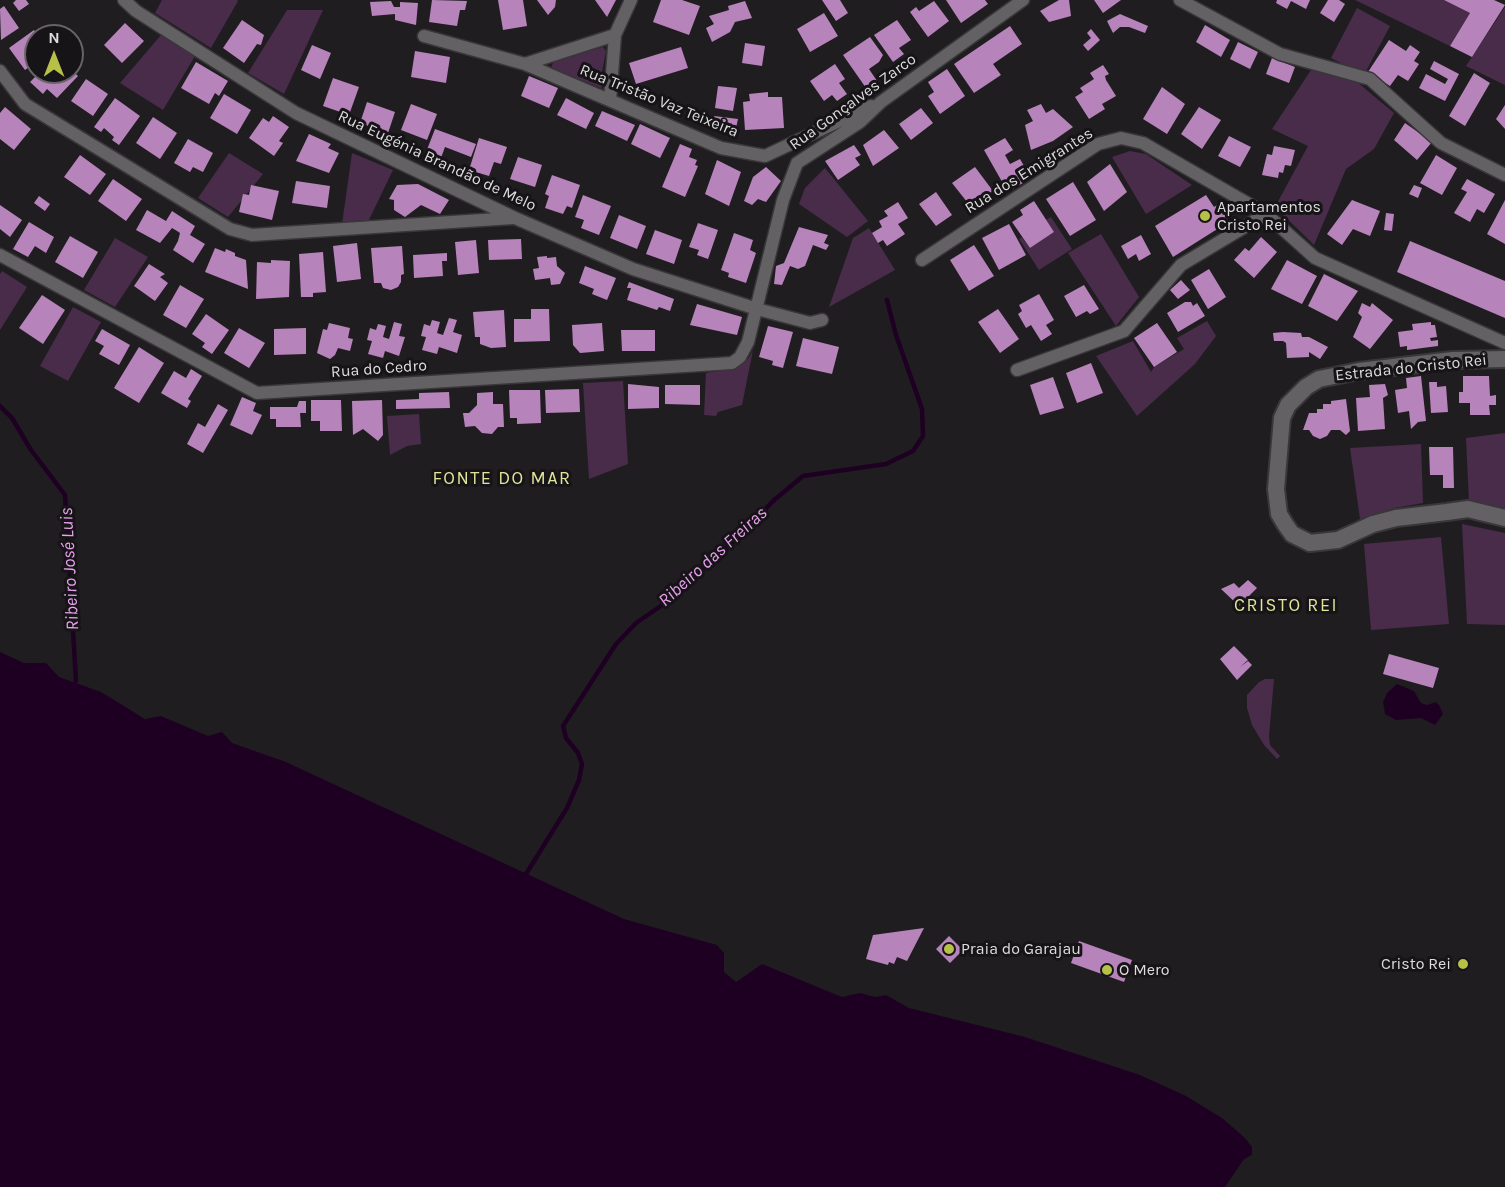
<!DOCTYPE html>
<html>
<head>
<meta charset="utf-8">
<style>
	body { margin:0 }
	#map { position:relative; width:1505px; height:1187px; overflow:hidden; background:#201d21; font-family:Karla,sans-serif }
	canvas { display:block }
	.north { position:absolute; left:24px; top:24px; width:60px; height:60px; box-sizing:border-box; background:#171417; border:2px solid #676467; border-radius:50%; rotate:0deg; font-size:16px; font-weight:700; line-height:24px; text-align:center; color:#dedcde }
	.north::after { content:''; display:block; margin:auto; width:21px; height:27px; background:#b7c148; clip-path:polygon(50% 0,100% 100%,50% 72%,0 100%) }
</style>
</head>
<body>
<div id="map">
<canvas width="1505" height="1187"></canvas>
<div class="north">N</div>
</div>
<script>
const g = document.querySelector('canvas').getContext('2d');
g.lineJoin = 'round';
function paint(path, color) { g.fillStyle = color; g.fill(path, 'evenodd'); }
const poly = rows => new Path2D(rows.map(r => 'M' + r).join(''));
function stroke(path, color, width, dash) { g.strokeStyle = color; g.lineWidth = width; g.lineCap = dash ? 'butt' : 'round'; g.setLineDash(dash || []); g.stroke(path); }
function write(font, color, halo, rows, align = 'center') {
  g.font = font + ' Karla,sans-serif'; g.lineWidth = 6; g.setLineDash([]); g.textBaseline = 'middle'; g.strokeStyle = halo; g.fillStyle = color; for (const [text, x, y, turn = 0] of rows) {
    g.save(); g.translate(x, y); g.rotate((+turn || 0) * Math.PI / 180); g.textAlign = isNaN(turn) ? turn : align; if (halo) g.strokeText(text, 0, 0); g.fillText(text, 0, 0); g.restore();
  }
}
paint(poly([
	[162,0,237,0,238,1,211,48,155,13],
	[1355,0,1444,0,1470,13,1450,46],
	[1505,7,1505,85,1466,66],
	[1357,8,1390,26,1364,75,1331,58],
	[287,10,323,10,284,94,248,73],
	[161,35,195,56,163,110,120,83],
	[603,47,606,51,602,72,606,73,606,82,601,88,551,68,554,60],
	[1311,70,1356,81,1394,113,1374,149,1346,169,1314,245,1275,207,1308,146,1272,129],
	[1130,151,1146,154,1192,185,1146,214,1112,157],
	[229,153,263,174,228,217,198,198],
	[352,153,393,170,366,226,342,224],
	[825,168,868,221,847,237,799,204,805,188],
	[1051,217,1072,249,1039,270,1019,239,1022,237,1030,248,1054,232,1046,220],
	[869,228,895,270,829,307,853,238],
	[1101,234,1139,297,1116,326,1068,253],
	[115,238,148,257,115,307,84,290],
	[2,271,27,287,0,330,0,274],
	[73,307,101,322,68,381,40,366],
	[1207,321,1216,336,1195,364,1137,416,1096,356,1133,341,1151,372,1154,367,1184,349,1177,338],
	[753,350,742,405,718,412,716,416,704,415,706,373,737,368,749,358],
	[623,381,628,464,589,479,583,383],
	[419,414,421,444,407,446,390,455,387,416],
	[1505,433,1505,509,1469,502,1466,438],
	[1421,444,1423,503,1394,508,1360,519,1350,448],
	[1462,524,1505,533,1505,625,1467,624],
	[1441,537,1449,624,1371,630,1364,544],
	[1265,679,1274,679,1269,736,1270,745,1280,756,1277,759,1264,745,1252,725,1247,708,1247,695,1259,682]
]), '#482c4a');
paint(poly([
	[0,652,24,663,46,663,59,677,101,692,145,719,161,716,208,736,222,732,232,743,286,762,624,919,717,945,724,953,724,972,736,982,762,964,842,997,860,993,875,997,886,995,909,1008,1025,1037,1140,1075,1186,1096,1222,1118,1245,1138,1252,1147,1252,1155,1244,1159,1225,1187,0,1187],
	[1397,684,1414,691,1421,703,1427,705,1436,702,1439,705,1443,714,1435,725,1421,718,1396,720,1385,714,1383,702,1387,693]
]), '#1e0022');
stroke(poly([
	[0,406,12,418,31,450,65,495,76,681],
	[526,874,567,808,579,780,582,764,578,753,566,738,563,726,616,644,636,623,668,601,747,529,773,501,803,476,886,464,913,451,923,436,922,409,896,335,887,300]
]), '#1e0022', 4.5);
paint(poly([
	[16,0,26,0,29,4,19,11,13,3],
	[432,0,467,1,465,10,460,10,457,26,429,22],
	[498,0,523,0,527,26,503,30],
	[537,0,556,0,555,7,548,15],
	[595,0,616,0,607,17],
	[661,0,682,0,700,6,689,35,653,22],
	[822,0,840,0,848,13,836,21],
	[946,0,985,0,988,4,961,23],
	[1059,0,1069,0,1071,16,1049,22,1040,11],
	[1094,0,1121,0,1103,13],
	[1277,0,1310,0,1306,9,1291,1,1287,9,1276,3],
	[1328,0,1339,0,1345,4,1334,22,1320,13],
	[1444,0,1494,0,1505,5,1472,57,1450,46,1470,13],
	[391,1,394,7,400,7,400,2,418,3,416,25,395,20,395,14,372,16,370,2],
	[745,1,752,18,735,22,730,32,712,42,706,28,714,24,709,16,729,10,728,6],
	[934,1,949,21,928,37,910,12,916,7,919,11],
	[4,6,19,28,1,40,0,9],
	[824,13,838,36,810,52,797,29],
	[1120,14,1148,26,1145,33,1129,27,1120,27,1113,33,1107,21],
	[242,20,264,35,261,45,257,44,244,63,223,48],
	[897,20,911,40,899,48,904,54,893,62,874,35],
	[125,23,144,41,122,63,104,45],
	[1205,25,1230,40,1221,57,1196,42],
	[1010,26,1022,44,993,64,1001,75,974,93,954,64],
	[1091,29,1100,40,1088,51,1083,45,1091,38,1087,33],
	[34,30,38,36,36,36,36,62,25,70,9,48],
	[870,37,883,55,879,62,869,69,877,81,866,88,843,55],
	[1389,40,1406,51,1410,45,1420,52,1414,61,1419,64,1408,81,1398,75,1390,86,1368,72],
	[1238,42,1258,52,1250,69,1230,59],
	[745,43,765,46,762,66,742,63],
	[312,45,331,53,320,79,301,70],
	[681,47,688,68,636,84,629,63],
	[415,51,450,57,446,83,411,77],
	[1272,58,1295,67,1289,83,1266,74],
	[1434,61,1459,74,1445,101,1419,88,1426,74,1445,84,1448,79,1430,69],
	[196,62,228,81,219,96,215,93,209,104,181,88],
	[835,64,845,79,839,83,847,94,837,101,832,95,824,101,810,81],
	[1103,65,1109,74,1105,76,1106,80,1116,96,1102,104,1105,109,1089,119,1075,97,1083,92,1080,88,1094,79,1090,73],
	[947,69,965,96,940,114,928,96,934,92,928,82],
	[72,70,78,76,57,98,47,89,43,94,30,82,40,72],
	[1474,73,1490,83,1465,126,1449,116],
	[529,76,558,88,549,108,521,96],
	[333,78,359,87,349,115,323,106],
	[86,79,108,94,93,116,71,101],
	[718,86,737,88,733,111,715,108],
	[1162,87,1185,104,1167,134,1143,119],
	[768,92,768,97,782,97,784,128,745,130,743,102,750,101,749,94],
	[224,94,251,110,237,134,210,118],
	[115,98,140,116,119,145,112,140,114,137,104,128,101,132,94,127],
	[566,98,594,113,586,129,557,115],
	[367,102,395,112,388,133,360,123],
	[411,104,437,114,427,140,401,130],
	[1041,104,1046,113,1053,109,1073,127,1053,141,1031,150,1025,125,1033,121,1027,110],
	[1505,105,1505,129,1496,119],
	[5,107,31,129,14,150,0,139,0,113],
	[1199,107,1221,120,1202,149,1181,134],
	[921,108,933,123,911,140,899,124],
	[602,111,635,125,627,141,595,126],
	[273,116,289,127,279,141,283,143,274,156,249,138,263,118,269,122],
	[714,116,738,119,736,128,712,124],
	[153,117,177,133,160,159,136,143],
	[1405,123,1432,142,1417,160,1394,140],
	[640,124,670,138,660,158,631,144],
	[435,129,476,144,471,157,445,147,438,166,423,160],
	[884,130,899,148,873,166,863,145],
	[309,134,331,144,328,148,339,153,329,173,296,161],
	[1229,136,1251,147,1240,167,1218,156],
	[479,138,507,147,501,164,494,162,489,176,469,170],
	[1005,138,1013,150,1005,155,1010,164,1020,159,1031,178,1013,189,1010,184,1005,187,984,150],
	[188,139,213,153,203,172,193,167,190,172,174,163],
	[680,144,692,149,689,157,697,160,695,165,698,166,685,197,662,187],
	[854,145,861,155,855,158,860,165,838,180,825,161],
	[1274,146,1295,150,1291,166,1285,165,1283,173,1279,172,1278,178,1262,175,1267,154,1272,155],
	[80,155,106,174,90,195,64,177],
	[1436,155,1457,168,1442,195,1420,183],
	[518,157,542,165,535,187,510,179],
	[717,160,741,172,729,206,705,194],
	[1110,164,1127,192,1104,211,1087,182],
	[766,167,781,181,766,202,758,199,752,205,744,201,753,177],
	[975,167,993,191,971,207,952,183],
	[552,175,580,185,572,208,567,206,563,214,545,208,549,196,545,194],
	[113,179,142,199,126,221,98,201],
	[1467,179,1495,194,1484,213,1477,209,1470,222,1454,213,1467,192,1461,189],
	[296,181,330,186,327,208,292,203],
	[1073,182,1096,220,1070,236,1046,199],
	[418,184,449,200,440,214,421,205,405,217,394,210,394,200,389,199,397,185],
	[251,185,279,191,272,220,239,212,243,194,249,195],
	[1414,185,1422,188,1418,198,1409,194],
	[936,192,952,215,936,226,919,204],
	[583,195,611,206,599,235,581,228,584,220,575,217],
	[1206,195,1214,207,1219,204,1230,221,1173,257,1155,226],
	[39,196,50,204,45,211,34,203],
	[1352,200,1380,211,1370,236,1353,229,1342,245,1327,234],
	[1505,200,1505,244,1487,234],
	[1034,201,1054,232,1030,248,1012,222,1023,215,1020,210],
	[898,202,908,218,898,224,905,234,887,246,883,240,878,243,872,233,882,227,879,221,888,216,884,211],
	[0,205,22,220,10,237,0,229],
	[147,210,166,221,172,211,195,226,190,235,205,244,193,263,173,250,178,241,180,233,177,231,172,228,160,243,136,230],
	[1386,213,1394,214,1392,231,1384,230],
	[619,215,646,226,637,249,610,238],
	[29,222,54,237,46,253,35,246,28,257,13,249],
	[698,223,718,230,708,259,697,255,699,250,689,247],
	[1009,224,1026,255,999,270,982,238],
	[799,227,828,235,824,243,829,245,826,250,813,245,805,266,798,269,790,266,782,285,774,284,776,266,784,263],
	[655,230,682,240,674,264,646,254],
	[734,233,753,240,750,250,756,253,746,283,728,277,729,273,721,270],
	[1141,235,1151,254,1139,261,1136,254,1128,259,1121,246],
	[70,236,98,252,83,278,55,262],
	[1261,237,1277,252,1254,278,1234,260,1245,248,1249,251],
	[521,239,522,259,489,260,488,240],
	[476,240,479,273,458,275,455,242],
	[1410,241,1505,281,1505,318,1397,272],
	[357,243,361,279,337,282,333,246],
	[974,245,994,276,969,291,950,260],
	[402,246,404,274,401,275,401,282,398,287,391,290,383,288,381,283,374,283,371,248],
	[215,248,225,252,226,249,235,253,235,256,246,260,248,289,205,272],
	[323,252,326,292,313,293,313,297,301,297,299,254],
	[447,253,447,261,442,261,443,276,414,278,413,255],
	[547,256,547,258,556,257,557,266,565,273,560,284,551,285,550,278,535,280,533,269,539,268,537,257],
	[271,260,290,261,289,297,256,299,257,262,271,263],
	[1287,260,1317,276,1302,304,1271,289],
	[149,264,165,274,160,277,168,283,155,301,134,286],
	[585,266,616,278,607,300,592,294,594,289,579,283],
	[1209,269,1226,297,1208,309,1191,280],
	[1324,274,1358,291,1337,321,1308,306],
	[1181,280,1190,290,1178,299,1170,290],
	[629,282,674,299,670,311,659,307,657,310,627,300,631,288,627,288],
	[180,285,204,299,186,328,163,315],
	[1084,285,1099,309,1090,314,1087,311,1076,317,1064,296],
	[1039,294,1054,320,1046,325,1052,334,1041,341,1031,325,1026,328,1018,314,1022,311,1019,305],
	[42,295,65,310,43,344,19,328],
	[1185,302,1191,302,1193,306,1197,303,1205,316,1178,332,1167,313],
	[1362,303,1370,307,1372,303,1393,320,1370,349,1353,337,1362,317,1358,313],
	[697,304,742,317,737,335,690,325],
	[531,309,549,309,550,341,514,342,514,319,531,319],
	[998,309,1019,339,1000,353,978,322],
	[504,310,506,347,491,348,480,344,480,337,475,337,473,312],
	[206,314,229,330,212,354,202,347,205,343,192,334],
	[449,318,457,320,453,332,462,335,457,353,439,347,437,354,422,350,426,337,421,336,424,324,430,326,432,320,440,322,437,333,443,335],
	[394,322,402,324,399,336,405,337,399,356,385,351,383,358,368,354,372,341,367,340,370,328,376,330,378,324,386,326,383,337,389,339],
	[1431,322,1431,325,1435,325,1437,337,1430,338,1431,341,1438,340,1438,346,1407,350,1407,346,1400,347,1398,332,1413,330,1412,324],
	[329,323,350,328,348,338,353,339,350,351,338,348,335,355,330,359,317,353,323,329,327,330],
	[602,323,604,351,580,353,573,345,572,325],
	[1157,323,1177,352,1154,367,1134,338],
	[768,326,793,332,783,368,772,365,773,361,759,357],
	[239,328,265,343,249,368,224,353],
	[306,328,306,354,274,355,274,329],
	[102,329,130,345,119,365,99,354,104,346,95,341],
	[621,330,655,330,655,351,622,351],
	[1283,332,1301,333,1302,337,1309,337,1328,347,1320,359,1309,352,1309,357,1287,358,1286,343,1283,341,1274,341,1273,333],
	[803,338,839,347,832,374,796,366],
	[139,347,164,363,139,403,114,388],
	[1091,363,1103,393,1077,403,1066,373],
	[191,369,202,376,188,399,191,401,187,408,161,393,174,371,186,378],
	[1421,376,1426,421,1418,422,1411,429,1409,411,1398,413,1395,390,1407,388,1406,378],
	[1463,376,1489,376,1490,396,1496,395,1496,405,1489,405,1490,415,1470,415,1470,403,1459,403,1459,392,1463,392],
	[1053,377,1064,408,1040,415,1030,385],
	[1429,382,1437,382,1437,387,1446,386,1448,412,1431,413],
	[628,384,659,387,659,408,628,409],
	[1385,384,1388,395,1383,398,1385,429,1358,431,1356,398,1370,397,1369,385],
	[665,385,700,385,700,405,665,404],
	[579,389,580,412,546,413,545,390],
	[509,390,540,390,541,423,517,424,517,418,510,418],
	[449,392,450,408,396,409,396,400,419,399,419,393],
	[493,392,493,404,503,404,504,427,498,427,492,434,482,433,475,426,465,427,463,413,469,413,477,405,477,393],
	[242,397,256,403,253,411,262,415,252,435,230,425],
	[1346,399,1350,431,1346,435,1340,430,1331,430,1327,436,1320,439,1313,436,1309,430,1303,430,1309,413,1317,413,1317,409,1323,409,1323,404,1331,404,1331,401],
	[311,400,341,400,342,431,320,431,320,421,311,421],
	[382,400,383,435,378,441,363,429,353,435,352,401],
	[299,401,306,401,306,413,300,413,301,427,276,427,276,419,270,419,270,407,297,407],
	[218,404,228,410,203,453,187,444,198,423,205,427],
	[1429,447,1453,447,1454,488,1443,488,1443,475,1430,475],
	[1248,580,1257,588,1239,606,1221,589,1234,583,1239,588],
	[1234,646,1248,660,1240,667,1248,661,1252,665,1237,680,1220,659],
	[1389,654,1439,668,1433,688,1383,674],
	[924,928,907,961,897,957,894,964,889,962,888,965,866,959,873,935],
	[949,936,963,950,950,963,936,949],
	[1079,941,1132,960,1124,982,1071,963]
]), '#b783bb');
const minor = poly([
	[124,0,136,11,296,113,515,218,633,269,757,309,810,323,822,320],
	[1180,0,1280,54,1370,79,1441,143,1505,175],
	[424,36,525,64,721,148,765,156,871,106],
	[525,64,615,35],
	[0,71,25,104,230,229,252,235,513,218],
	[610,100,615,35,631,0],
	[0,255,257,393,732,363,740,357,748,342,783,200,797,163,860,122,881,102,1023,0],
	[922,260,1098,144,1121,138,1143,143,1266,214,1315,258,1505,343],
	[1017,370,1124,331,1181,265,1266,214]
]);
const tertiary = poly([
	[1505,359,1453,360,1359,371,1319,379,1306,387,1288,405,1282,418,1276,489,1279,514,1285,524,1292,534,1310,543,1338,540,1373,524,1396,518,1447,512,1468,509,1505,518]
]);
stroke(minor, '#393739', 15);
stroke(tertiary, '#393739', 20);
stroke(minor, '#646165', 12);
stroke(tertiary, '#646165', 16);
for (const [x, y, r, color] of [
	[1205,216,6,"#b7c148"],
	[949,949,6,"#b7c148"],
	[1463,964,6,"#b7c148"],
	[1107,970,6,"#b7c148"]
]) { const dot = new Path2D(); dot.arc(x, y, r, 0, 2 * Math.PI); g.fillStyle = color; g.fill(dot); stroke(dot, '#171417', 2); }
write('16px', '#dedcde', '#171417', [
	["Rua Tristão Vaz Teixeira",659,101,22],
	["Rua Gonçalves Zarco",853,102,-36],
	["Rua Eugénia Brandão de Melo",437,161,25],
	["Rua dos Emigrantes",1029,171,-32],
	["Estrada do Cristo Rei",1411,368,-6],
	["Rua do Cedro",379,369,-4]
]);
write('16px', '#dedcde', '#171417', [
	["Apartamentos",1217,207],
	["Cristo Rei",1217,225],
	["Praia do Garajau",961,949],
	["Cristo Rei",1451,964,"right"],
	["O Mero",1119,970]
], 'left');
g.letterSpacing = '1.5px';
write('18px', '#dee799', '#171417', [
	["FONTE DO MAR",502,479],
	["CRISTO REI",1286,606]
]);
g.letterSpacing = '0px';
write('italic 18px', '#e7a1ed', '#171417', [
	["Ribeiro das Freiras",713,557,-42],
	["Ribeiro José Luis",70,569,-93]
]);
</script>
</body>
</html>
